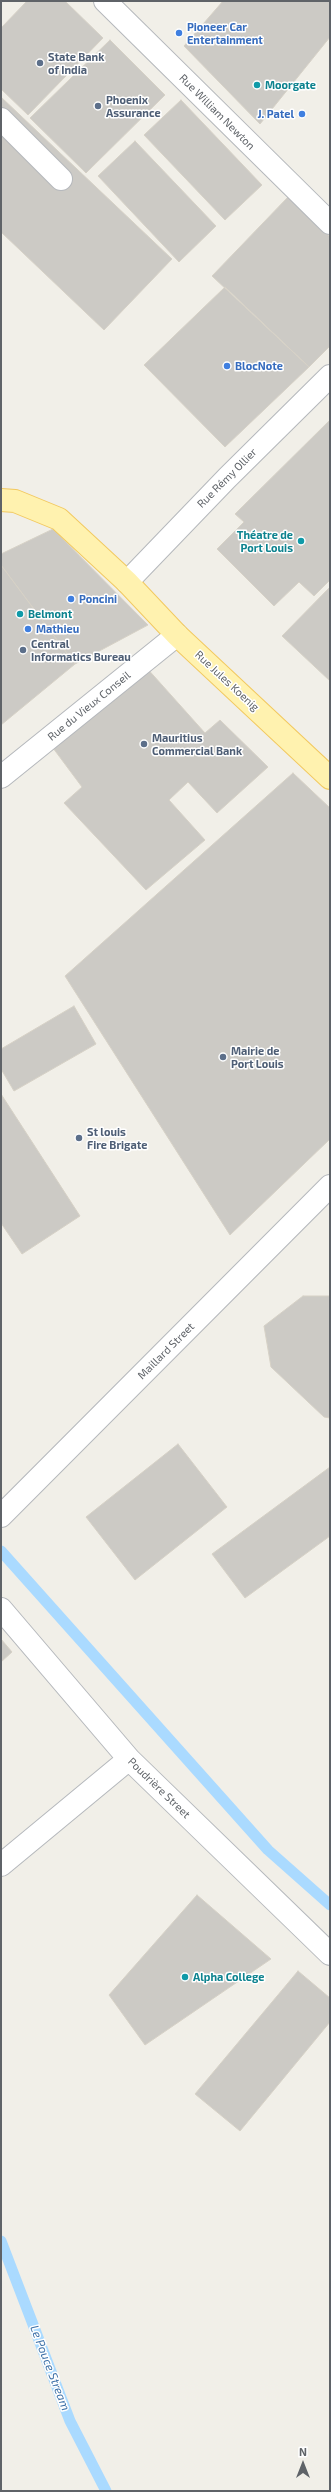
<!DOCTYPE html>
<html>
<head>
<meta charset="utf-8">
<style>
	body { margin:0 }
	#map { position:relative; width:331px; height:2492px; overflow:hidden; background:#f1efe8; font-family:"Exo 2",sans-serif }
	canvas { display:block }
	.frame { position:absolute; inset:0; border:2px solid #5f6368; pointer-events:none }
	.north { position:absolute; left:283px; top:2444px; width:40px; height:40px; -webkit-text-stroke:3px #fff; paint-order:stroke; rotate:0deg; font-size:11px; font-weight:700; line-height:16px; text-align:center; color:#5f6368 }
	.north::after { content:''; display:block; margin:auto; width:14px; height:18px; background:#5f6368; clip-path:polygon(50% 0,100% 100%,50% 72%,0 100%) }
</style>
</head>
<body>
<div id="map">
<canvas width="331" height="2492"></canvas>
<div class="frame"></div>
<div class="north">N</div>
</div>
<script>
const g = document.querySelector('canvas').getContext('2d');
g.lineJoin = 'round';
const poly = rows => new Path2D(rows.map(r => 'M' + r).join(''));
function stroke(path, color, width, dash) { g.strokeStyle = color; g.lineWidth = width; g.lineCap = dash ? 'butt' : 'round'; g.setLineDash(dash || []); g.stroke(path); }
function paint(path, color) { g.fillStyle = color; g.fill(path, 'evenodd'); }
function write(font, color, halo, rows, align = 'center') {
  g.font = font + ' "Exo 2",sans-serif'; g.lineWidth = 3; g.setLineDash([]); g.textBaseline = 'middle'; g.strokeStyle = halo; g.fillStyle = color; for (const [text, x, y, turn = 0] of rows) {
    g.save(); g.translate(x, y); g.rotate((+turn || 0) * Math.PI / 180); g.textAlign = isNaN(turn) ? turn : align; if (halo) g.strokeText(text, 0, 0); g.fillText(text, 0, 0); g.restore();
  }
}
stroke(poly([
	[1,1551,268,1850,330,1905],
	[1,2241,70,2421,106,2491]
]), '#aadaff', 11);
const building = poly([
	[27,1,65,1,103,38,28,115,1,89,1,28,27,1],
	[223,1,330,1,330,37,260,124,184,46,223,1],
	[110,40,165,95,86,173,30,118,110,40],
	[1,97,172,259,104,330,1,232,1,97],
	[181,100,262,185,225,220,144,135,181,100],
	[135,141,216,226,179,262,98,176,135,141],
	[288,197,330,237,330,346,309,367,212,276,288,197],
	[225,287,309,367,225,447,144,365,225,287],
	[330,420,330,580,314,596,299,582,274,606,217,549,244,522,235,514,330,420],
	[53,529,148,625,75,664,1,565,1,554,53,529],
	[1,565,75,664,1,725,1,565],
	[330,587,330,681,282,636,330,587],
	[145,666,205,733,220,720,268,767,217,813,188,782,169,800,205,840,146,890,64,803,82,787,50,744,145,666],
	[293,773,330,808,330,1139,230,1235,65,976,293,773],
	[74,1006,96,1044,14,1091,1,1069,1,1049,74,1006],
	[1,1094,80,1216,22,1254,1,1223,1,1094],
	[303,1296,330,1296,330,1418,324,1417,271,1367,264,1326,303,1296],
	[178,1444,227,1507,135,1580,86,1517,178,1444],
	[330,1467,330,1536,245,1598,212,1554,330,1467],
	[1,1639,12,1652,1,1662,1,1639],
	[197,1895,271,1959,145,2045,109,1995,197,1895],
	[298,1971,330,1998,330,2022,240,2131,195,2094,298,1971]
]);
paint(building, '#cccac5');
stroke(building, '#d6d1c6', 1);
const minor = poly([
	[105,1,330,223],
	[1,119,61,179],
	[127,582,227,478,330,376],
	[1,777,177,635],
	[1,1516,330,1186],
	[1,1609,129,1759,330,1954],
	[1,1865,129,1759]
]);
const major = poly([
	[1,500,15,501,59,519,127,582,177,635,330,778]
]);
stroke(minor, '#b5b8bc', 24);
stroke(major, '#f2c960', 24);
stroke(minor, '#fff', 22);
stroke(major, '#fff2af', 22);
for (const [x, y, r, color] of [
	[179,33,4,"#3f7fe0"],
	[40,63,4,"#5c6f8a"],
	[257,85,4,"#0f9aa8"],
	[98,106,4,"#5c6f8a"],
	[302,114,4,"#3f7fe0"],
	[227,366,4,"#3f7fe0"],
	[301,541,4,"#0f9aa8"],
	[71,599,4,"#3f7fe0"],
	[20,614,4,"#0f9aa8"],
	[28,629,4,"#3f7fe0"],
	[23,650,4,"#5c6f8a"],
	[144,744,4,"#5c6f8a"],
	[223,1057,4,"#5c6f8a"],
	[79,1138,4,"#5c6f8a"],
	[185,1977,4,"#0f9aa8"]
]) { const dot = new Path2D(); dot.arc(x, y, r, 0, 2 * Math.PI); g.fillStyle = color; g.fill(dot); stroke(dot, '#fff', 1.5); }
write('bold 11px', '#366cbe', '#fff', [
	["Pioneer Car",187,27],
	["Entertainment",187,40],
	["J. Patel",294,114,"right"],
	["BlocNote",235,366],
	["Poncini",79,599],
	["Mathieu",36,629]
], 'left');
write('bold 11px', '#4e5e75', '#fff', [
	["State Bank",48,57],
	["of India",48,70],
	["Phoenix",106,100],
	["Assurance",106,113],
	["Central",31,644],
	["Informatics Bureau",31,657],
	["Mauritius",152,738],
	["Commercial Bank",152,751],
	["Mairie de",231,1051],
	["Port Louis",231,1064],
	["St louis",87,1132],
	["Fire Brigate",87,1145]
], 'left');
write('bold 11px', '#0d838f', '#fff', [
	["Moorgate",265,85],
	["Théatre de",293,535,"right"],
	["Port Louis",293,548,"right"],
	["Belmont",28,614],
	["Alpha College",193,1977]
], 'left');
write('11px', '#5f6368', '#fff', [
	["Rue William Newton",217,112,45],
	["Rue Rémy Ollier",227,478,-45],
	["Rue Jules Koenig",227,681,43],
	["Rue du Vieux Conseil",89,706,-39],
	["Maillard Street",166,1351,-45],
	["Poudrière Street",159,1788,44]
]);
write('italic 12px', '#4174aa', '#fff', [
	["Le Pouce Stream",50,2368,69]
]);
</script>
</body>
</html>
